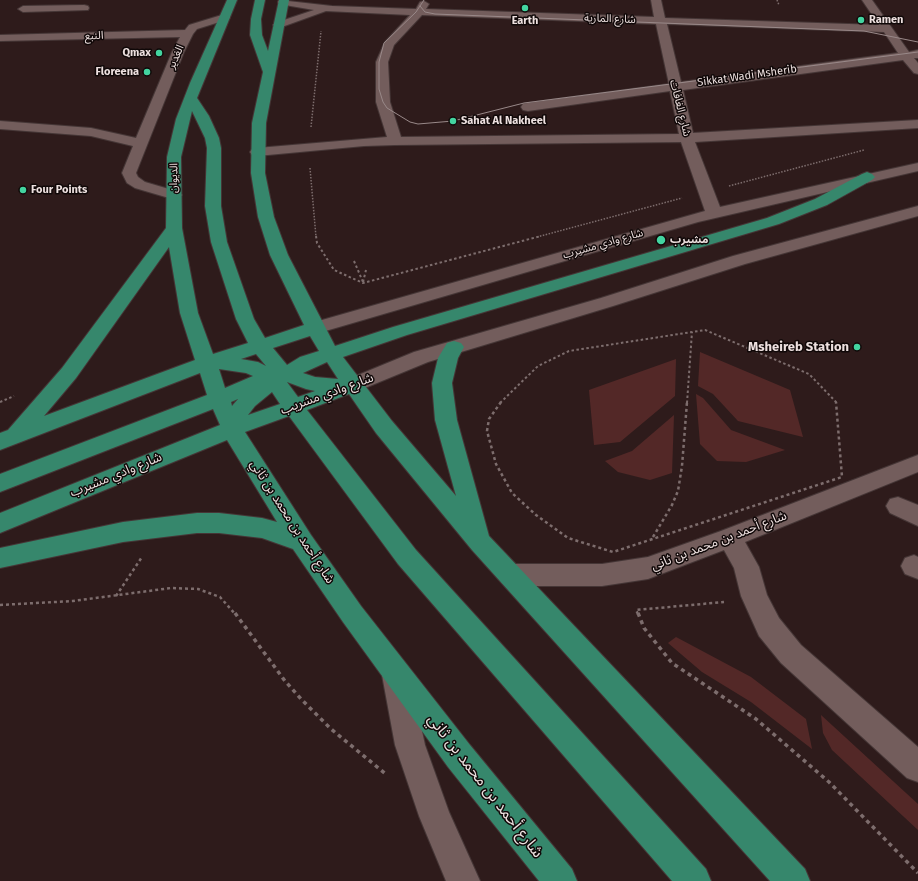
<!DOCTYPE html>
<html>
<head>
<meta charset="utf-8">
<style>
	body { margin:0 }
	canvas { display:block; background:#2e1b1b }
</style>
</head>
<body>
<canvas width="918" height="881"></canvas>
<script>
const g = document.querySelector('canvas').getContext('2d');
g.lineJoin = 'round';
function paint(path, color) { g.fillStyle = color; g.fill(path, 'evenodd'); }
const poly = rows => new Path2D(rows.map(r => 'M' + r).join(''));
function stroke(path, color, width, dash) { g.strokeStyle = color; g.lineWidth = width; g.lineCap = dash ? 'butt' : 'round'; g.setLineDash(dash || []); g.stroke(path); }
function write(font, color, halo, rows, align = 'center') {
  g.font = font + ' "Fira Sans","Noto Sans Arabic",sans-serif'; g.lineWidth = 3; g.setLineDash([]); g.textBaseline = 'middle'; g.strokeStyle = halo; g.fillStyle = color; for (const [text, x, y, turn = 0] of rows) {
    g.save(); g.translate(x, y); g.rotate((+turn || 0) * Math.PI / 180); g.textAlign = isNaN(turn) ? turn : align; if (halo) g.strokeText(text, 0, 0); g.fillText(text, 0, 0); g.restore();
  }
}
paint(poly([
	[700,352,790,390,803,437,738,421,713,394,698,386],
	[676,359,675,396,620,442,594,445,589,390],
	[696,394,703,398,731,430,785,450,746,462,717,461,700,444],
	[674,415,672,473,650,480,618,472,605,461,632,451],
	[676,637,751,677,806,719,812,749,751,702,702,672,668,643],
	[821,715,918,804,918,830,832,750,823,733]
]), '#532827');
const minor = poly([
	[279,0,332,6,416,9,420,2,424,1,429,4,426,9,654,17,651,0,661,0,665,18,879,25,862,0,872,0,909,52,918,50,918,58,914,58,918,63,918,74,914,73,903,60,683,90,693,133,918,120,918,128,695,142,720,207,918,163,918,171,698,222,322,332,315,334,308,332,305,328,308,324,705,211,681,142,395,145,364,146,257,156,252,155,250,152,252,149,257,148,387,137,376,102,376,62,385,42,410,15,326,11,279,28,273,25,275,23,314,10,279,4,278,2,279,0],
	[422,15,656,24,669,84,528,103,523,104,521,107,523,110,528,111,670,91,679,134,401,137,390,102,388,62,394,45,422,15],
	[667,24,884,32,898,53,681,82,667,24],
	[84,5,88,6,89,8,88,10,23,12,18,9,23,6,84,5],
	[225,14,229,15,230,17,229,19,197,29,193,34,184,52,136,173,138,177,145,182,179,192,182,195,179,198,169,198,135,188,127,183,122,173,133,146,91,136,0,129,0,121,91,128,136,138,172,52,180,37,0,41,0,35,185,30,189,25,225,14],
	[918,206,918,216,745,264,613,306,428,362,360,390,353,392,346,390,343,385,346,380,414,352,601,298,733,256,918,206],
	[918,455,918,472,745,542,759,567,767,595,779,618,801,645,918,747,918,782,907,778,781,663,759,636,741,596,734,568,724,550,648,579,602,586,511,586,502,583,498,575,502,567,511,564,602,564,648,557,721,531,918,455],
	[898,497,918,505,918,526,890,513,886,506,890,499,898,497],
	[914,555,918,557,918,579,905,574,901,566,905,558,914,555],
	[396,662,406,666,410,675,425,745,449,812,480,881,446,881,419,816,395,745,382,675,386,666,396,662]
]);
const major = poly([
	[227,0,237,0,197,98,209,116,219,138,221,148,221,206,227,242,254,319,265,338,304,325,270,255,258,217,251,173,252,123,263,72,250,35,251,19,255,0,265,0,261,19,262,35,268,51,279,0,289,0,266,123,265,173,274,217,288,255,335,346,393,327,767,218,815,199,862,174,867,172,872,174,875,177,872,180,827,205,779,224,407,335,343,357,392,421,456,496,435,420,432,383,438,358,447,343,454,341,461,343,464,347,458,358,452,383,457,420,489,536,805,869,810,881,770,881,472,550,376,433,349,394,307,410,416,550,706,869,711,881,672,881,398,564,289,416,245,432,311,535,361,606,470,745,572,869,577,881,539,881,448,767,343,622,293,549,262,538,219,533,197,533,123,542,0,568,0,548,123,522,197,513,219,513,262,518,277,522,227,440,0,533,0,513,220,425,213,409,0,492,0,474,207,395,200,373,0,450,0,433,8,430,62,368,166,228,167,157,176,119,190,83,227,0],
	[192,111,205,138,207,148,205,206,211,242,236,319,248,343,213,354,198,313,182,228,181,157,192,111],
	[169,247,180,313,195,360,44,416,76,378,169,247],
	[310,336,319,351,300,357,287,365,273,348,310,336],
	[256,354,266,366,258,362,241,359,256,354],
	[327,362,338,379,315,377,303,373,327,362],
	[219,369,246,373,253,376,225,388,219,369],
	[287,382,306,389,315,391,298,397,287,382],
	[272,392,280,404,248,415,255,406,272,392],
	[238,399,232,406,231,402,238,399]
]);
stroke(minor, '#453636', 2);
stroke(major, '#453636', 2);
stroke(poly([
	[777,0,779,5],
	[311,127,321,31],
	[310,168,316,237],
	[729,186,864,150],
	[537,237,682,198]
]), '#7d6d6d', 1.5, [1.5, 1.5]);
stroke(poly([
	[316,236,317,243,334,270,363,283,541,236],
	[354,261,363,282],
	[363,282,366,270],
	[0,402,14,396],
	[500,403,538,366,569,351,705,330,809,374,837,403],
	[687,403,692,332]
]), '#7d6d6d', 2, [2.5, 2.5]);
stroke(poly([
	[501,402,489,419,487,431,496,464,512,493,536,515,568,538,613,552,842,477,836,402],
	[653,537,672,505,678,491,682,466,687,402],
	[116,596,142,557],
	[0,605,73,601,171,588,198,589,220,597,235,614],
	[638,614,636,610,724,602]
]), '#7d6d6d', 2.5, [3, 3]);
stroke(poly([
	[235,613,285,681,302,700,331,729,387,775],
	[638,613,644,628,672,663,756,719,829,782,918,873]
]), '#7d6d6d', 3.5, [4, 4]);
paint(minor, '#735d5c');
paint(major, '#36876c');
stroke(poly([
	[424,0,416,12,384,43,379,62,379,89,383,102,387,108,410,122,418,124,453,121,524,103,918,52],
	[420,6,425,12,435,14,864,31,918,42]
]), '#998989', 1);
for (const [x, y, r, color] of [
	[525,8,4,"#43d4a0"],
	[861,20,4,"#43d4a0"],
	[159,53,4,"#43d4a0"],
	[147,72,4,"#43d4a0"],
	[453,121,4,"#43d4a0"],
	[23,190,4,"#43d4a0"],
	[661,240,5,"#43d4a0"],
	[857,347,4,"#43d4a0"]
]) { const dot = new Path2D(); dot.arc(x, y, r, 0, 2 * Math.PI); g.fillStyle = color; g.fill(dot); stroke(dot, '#100808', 1.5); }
write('11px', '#ede0df', '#100808', [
	["شارع المارية",610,19,2],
	["النبع",94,36,-2],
	["الغدير",176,57,-66],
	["Sikkat Wadi Msherib",747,76,-8],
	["شارع الغافات",680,108,76],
	["الديوان",174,178,-89],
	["شارع وادي مشيرب",603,244,-16]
]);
write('bold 11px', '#ede0df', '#100808', [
	["Ramen",869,20],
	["Earth",525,21,"center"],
	["Qmax",151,53,"right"],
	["Floreena",139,72,"right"],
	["Sahat Al Nakheel",461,121],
	["Four Points",31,190],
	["مشيرب",670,240]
], 'left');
write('bold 13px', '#ede0df', '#100808', [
	["Msheireb Station",849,347]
], 'right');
write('13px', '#ede0df', '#100808', [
	["شارع وادي مشريب",327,394,-20],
	["شارع وادي مشيرب",116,475,-22],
	["شارع أحمد بن محمد بن ثاني",292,522,57],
	["شارع أحمد بن محمد بن ثاني",719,541,-21]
]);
write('16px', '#ede0df', '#100808', [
	["شارع أحمد بن محمد بن ثاني",485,786,52]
]);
</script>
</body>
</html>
